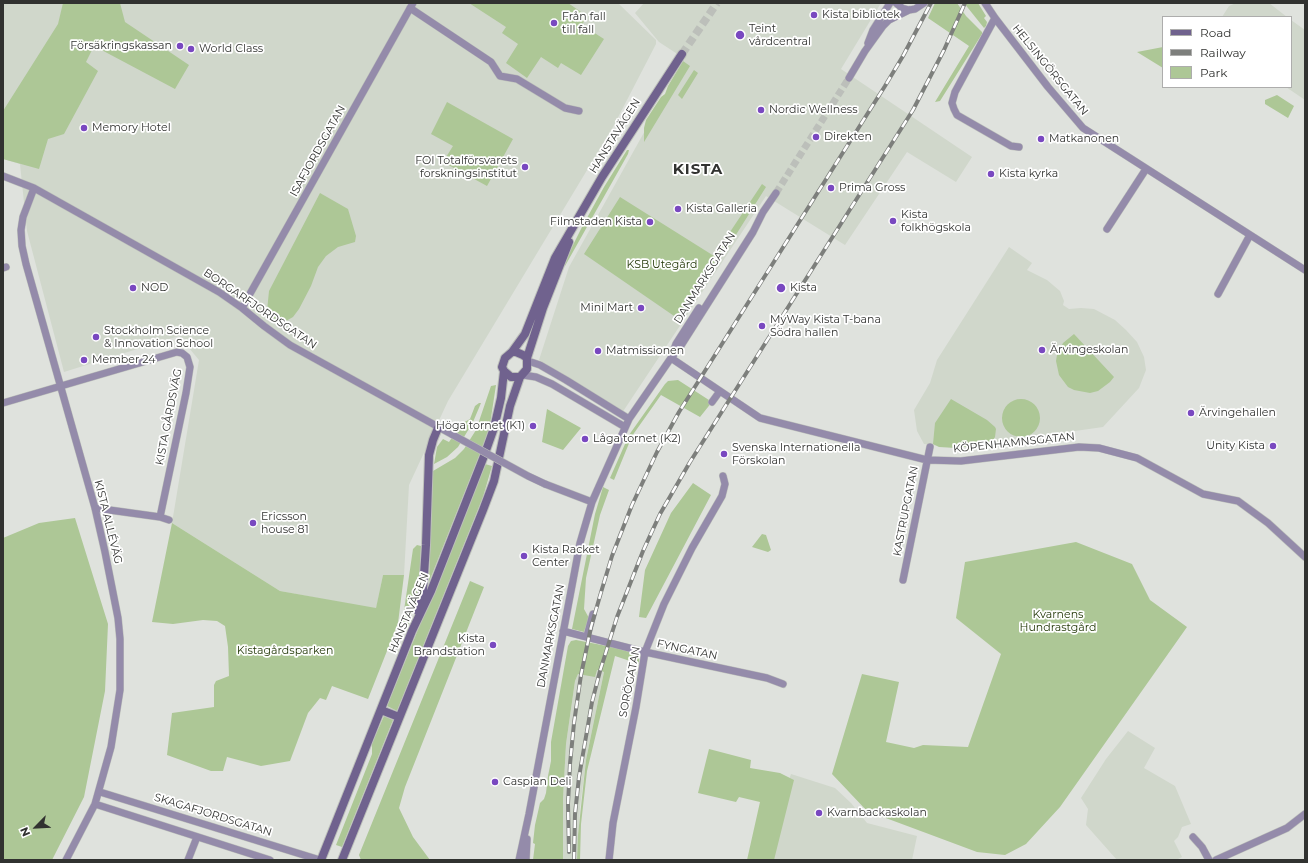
<!DOCTYPE html>
<html>
<head>
<meta charset="utf-8">
<style>
	body { margin:0 }
	#map { position:relative; width:1308px; height:863px; overflow:hidden; background:#dfe2dd; font-family:Montserrat,sans-serif }
	canvas { display:block }
	.frame { position:absolute; inset:0; border:4px solid #313230; pointer-events:none }
	.legend { position:absolute; left:1162px; top:16px; width:130px; height:72px; box-sizing:border-box; background:#fff; border:1px solid #adadac; margin:0; padding:5px 7px; list-style:none; font-size:12px; color:#313230 }
	.legend li { display:flex; align-items:center; gap:8px; height:20px }
	.legend b { width:20px; border:1px solid #adadac }
	.north { position:absolute; left:16px; top:807px; width:40px; height:40px; -webkit-text-stroke:3px #fff; paint-order:stroke; rotate:246deg; font-size:11px; font-weight:700; line-height:16px; text-align:center; color:#313230 }
	.north::after { content:''; display:block; margin:auto; width:14px; height:18px; background:#313230; clip-path:polygon(50% 0,100% 100%,50% 72%,0 100%) }
</style>
</head>
<body>
<div id="map">
<canvas width="1308" height="863"></canvas>
<div class="frame"></div>
<ul class="legend">
<li><b style="height:5px;background:#70628e"></b>Road</li>
<li><b style="height:5px;background:#7d7f7c"></b>Railway</li>
<li><b style="height:11px;background:#adc796"></b>Park</li>
</ul>
<div class="north">N</div>
</div>
<script>
const g = document.querySelector('canvas').getContext('2d');
g.lineJoin = 'round';
function paint(path, color) { g.fillStyle = color; g.fill(path, 'evenodd'); }
const poly = rows => new Path2D(rows.map(r => 'M' + r).join(''));
function stroke(path, color, width, dash) { g.strokeStyle = color; g.lineWidth = width; g.lineCap = dash ? 'butt' : 'round'; g.setLineDash(dash || []); g.stroke(path); }
function write(font, color, halo, rows, align = 'center') {
  g.font = font + ' Montserrat,sans-serif'; g.lineWidth = 3.5; g.setLineDash([]); g.textBaseline = 'middle'; g.strokeStyle = halo; g.fillStyle = color; for (const [text, x, y, turn = 0] of rows) {
    g.save(); g.translate(x, y); g.rotate((+turn || 0) * Math.PI / 180); g.textAlign = isNaN(turn) ? turn : align; if (halo) g.strokeText(text, 0, 0); g.fillText(text, 0, 0); g.restore();
  }
}
paint(poly([
	[3,3,618,3,656,40,656,44,613,127,448,401,409,485,404,575,383,575,376,609,280,591,172,523,199,360,179,336,64,372,27,231,20,164,3,159],
	[644,3,881,3,841,69,972,157,956,182,907,152,845,245,766,196,622,413,539,360,569,267,685,59,659,42,635,13],
	[1236,3,1269,3,1287,17,1222,17,1229,6],
	[1291,20,1305,30,1305,100,1286,87,1291,87],
	[1009,247,1032,263,1027,270,1047,280,1060,291,1064,301,1063,305,1069,309,1081,308,1094,309,1115,320,1126,330,1137,342,1144,357,1146,370,1139,388,1103,427,956,448,924,444,917,431,914,410,930,383,937,360],
	[597,670,604,672,586,760,580,807,577,860,563,860,563,799,566,744,575,681,578,674],
	[1128,731,1155,748,1144,768,1175,786,1191,824,1182,827,1178,837,1174,841,1182,857,1176,860,1117,860,1086,825,1088,809,1081,798,1106,759],
	[791,774,835,788,851,803,867,823,917,836,912,860,762,860]
]), '#d0d7cb');
paint(poly([
	[63,3,120,3,125,22,189,65,175,89,94,46,86,62,98,71,64,134,48,139,39,169,3,159,3,111,58,24],
	[469,3,568,3,587,16,582,25,604,39,581,75,561,63,558,68,541,57,527,78,506,63,518,44,502,33,506,27],
	[935,3,957,3,966,16,982,32,982,34,940,101,935,102,969,46,928,18],
	[964,3,978,3,986,16,984,18,987,22,986,26,984,28],
	[1163,47,1163,68,1137,52],
	[683,61,690,66,644,142,644,128,646,120,661,97,665,94,668,86],
	[694,70,698,73,682,99,678,95],
	[1277,95,1294,106,1288,118,1265,104,1265,100],
	[447,102,513,139,487,186,443,162,453,146,431,134],
	[627,150,629,150,628,154,565,266,563,265,582,227,604,187],
	[762,184,766,187,727,249,714,263,677,318,584,254,620,197,714,256],
	[320,193,348,209,356,236,355,242,338,247,326,256,318,267,311,286,299,309,293,317,286,321,278,322,267,311,269,291],
	[1074,334,1114,377,1110,382,1098,391,1090,393,1074,390,1068,387,1059,375,1056,361,1057,355,1063,343],
	[678,380,712,402,700,417,661,395,632,436,614,480,610,478,629,435,665,384,668,381],
	[496,385,489,431,429,582,433,471,455,458,464,449,476,430,491,386],
	[951,399,987,420,995,427,996,429,995,437,992,442,986,444,956,448,939,447,933,444,935,423],
	'1002 418a19 19 0 1 1 38 0a19 19 0 1 1-38 0Z',
	[479,403,481,403,473,422,458,447,447,457,434,464,437,447,443,439,449,442,461,424,470,419,475,406],
	[547,409,581,428,563,450,542,442],
	[485,464,492,466,483,497,397,711,387,706],
	[693,483,711,495,646,618,639,617,645,570,671,513],
	[603,487,609,490,600,515,586,578,584,609,589,618,584,632,572,629,595,514],
	[75,518,108,624,105,691,84,797,52,860,3,860,3,538,39,523],
	[172,523,280,591,376,608,383,575,404,575,398,623,368,699,332,686,326,700,320,698,308,713,290,761,261,766,227,757,223,771,211,771,167,755,172,713,214,707,214,685,216,681,229,676,228,647,225,626,217,621,203,620,173,624,152,622],
	[762,534,766,535,771,550,768,552,752,547],
	[1076,542,1132,564,1150,600,1187,627,1060,807,1026,844,1005,855,977,852,867,811,832,774,862,674,899,682,886,742,914,748,923,745,968,747,1001,654,956,618,965,562],
	[417,545,421,546,419,589,407,630,401,631,413,549],
	[470,581,484,587,405,787,399,808,413,837,430,860,361,860,359,855],
	[576,640,617,648,636,654,639,658,639,664,615,656,587,771,581,824,580,860,577,860,578,835,586,760,604,672,597,670,595,677,578,674,575,681,566,744,563,799,563,860,533,860,535,844,533,843,535,825,540,803,544,799,546,793,548,776,551,761,551,742,568,646,571,641],
	[384,716,393,720,342,847,336,845,372,754,372,743],
	[709,749,751,760,750,768,780,773,794,780,774,860,747,860,760,802,739,797,736,802,698,793]
]), '#adc796');
stroke(poly([
	[776,193,849,78]
]), '#bcbfba', 7, [7, 3.5]);
stroke(poly([
	[682,54,717,3]
]), '#bcbfba', 8, [8, 4]);
const minor = poly([
	[896,3,902,8,909,10,915,9,924,3],
	[985,3,995,18,1048,87,1083,128,1305,270],
	[410,8,491,62,500,76,517,79,565,108,579,111],
	[995,18,955,92,952,103,954,109,957,115,1011,146,1019,147],
	[868,43,873,30,890,3],
	[849,78,865,51,883,26,889,20,909,10],
	[3,176,34,188,219,292,242,308,264,326,290,345,453,435],
	[34,188,23,217,21,230,22,246,26,264,95,508,105,552,118,618,120,639,120,690,111,747,95,804,66,860],
	[1107,229,1146,169],
	[3,268,6,267],
	[1218,294,1250,235],
	[242,308,413,3],
	[673,352,676,344,699,308],
	[671,358,760,418,927,460,961,461,1079,447,1099,448,1137,458,1203,494,1238,501,1268,523,1305,557],
	[528,361,540,365,566,380,629,419],
	[523,375,536,377,552,384,625,427],
	[712,402,720,391],
	[3,403,177,352,182,353,187,357,190,367,186,393,160,517,169,520],
	[545,484,592,502],
	[95,508,160,517],
	[903,580,930,447],
	[563,631,645,652,767,678,783,684],
	[587,636,593,614],
	[100,792,320,860],
	[95,804,270,860],
	[1193,837,1202,847,1209,860],
	[188,860,197,837],
	[519,860,529,814,580,543,592,502,629,419,671,358,680,347,753,232,763,212,776,193],
	[526,860,527,839],
	[609,860,613,823,636,707,645,652,664,604,692,548,722,496,725,484,723,476],
	[1216,860,1287,828,1305,814]
]);
const secondary = poly([
	[512,352,525,334,555,258,602,177,682,54],
	[527,358,543,308,569,242],
	[418,611,423,590,426,545,429,455,433,440,438,428],
	[381,710,399,717],
	[321,860,412,631,431,591,484,456,494,428,501,398,504,371,502,367,505,358,512,352,516,352,523,355,527,358,527,369,520,377,511,377,504,371],
	[342,860,483,510,494,481,510,406,520,377]
]);
stroke(minor, '#bcbfba', 8);
stroke(secondary, '#bcbfba', 10);
stroke(minor, '#948baa', 7);
stroke(secondary, '#70628e', 8);
const rail = poly([
	[569,852,568,804,570,764,574,723,581,675,591,627,602,589,612,556,632,505,657,452,679,412,885,86,903,56,931,3],
	[574,860,575,814,579,777,592,702,600,671,617,617,643,551,660,514,690,462,913,110,944,50,965,3]
]);
stroke(rail, '#7d7f7c', 4);
stroke(rail, '#fff', 2.5, [8]);
const minorBridge = poly([
	[453,435,528,476,545,484]
]);
stroke(minorBridge, '#bcbfba', 8, []);
stroke(minorBridge, '#948baa', 7);
for (const [x, y, r, color] of [
	[814,15,4,"#7948c0"],
	[554,23,4,"#7948c0"],
	[740,35,5,"#7948c0"],
	[180,46,4,"#7948c0"],
	[191,49,4,"#7948c0"],
	[761,110,4,"#7948c0"],
	[84,128,4,"#7948c0"],
	[816,137,4,"#7948c0"],
	[1041,139,4,"#7948c0"],
	[525,167,4,"#7948c0"],
	[991,174,4,"#7948c0"],
	[831,188,4,"#7948c0"],
	[678,209,4,"#7948c0"],
	[893,221,4,"#7948c0"],
	[650,222,4,"#7948c0"],
	[133,288,4,"#7948c0"],
	[781,288,5,"#7948c0"],
	[641,308,4,"#7948c0"],
	[762,326,4,"#7948c0"],
	[96,337,4,"#7948c0"],
	[1042,350,4,"#7948c0"],
	[598,351,4,"#7948c0"],
	[84,360,4,"#7948c0"],
	[1191,413,4,"#7948c0"],
	[533,426,4,"#7948c0"],
	[585,439,4,"#7948c0"],
	[1273,446,4,"#7948c0"],
	[724,454,4,"#7948c0"],
	[253,523,4,"#7948c0"],
	[524,556,4,"#7948c0"],
	[493,645,4,"#7948c0"],
	[495,782,4,"#7948c0"],
	[819,813,4,"#7948c0"]
]) { const dot = new Path2D(); dot.arc(x, y, r, 0, 2 * Math.PI); g.fillStyle = color; g.fill(dot); stroke(dot, '#fff', 1.5); }
write('11px', '#313230', '#fff', [
	["Kista bibliotek",822,15],
	["Från fall",562,17],
	["till fall",562,30],
	["Teint",749,29],
	["vårdcentral",749,42],
	["Försäkringskassan",172,46,"right"],
	["World Class",199,49],
	["Nordic Wellness",769,110],
	["Memory Hotel",92,128],
	["Direkten",824,137],
	["Matkanonen",1049,139],
	["FOI Totalförsvarets",517,161,"right"],
	["forskningsinstitut",517,174,"right"],
	["Kista kyrka",999,174],
	["Prima Gross",839,188],
	["Kista Galleria",686,209],
	["Kista",901,215],
	["folkhögskola",901,228],
	["Filmstaden Kista",642,222,"right"],
	["NOD",141,288],
	["Kista",790,288],
	["Mini Mart",633,308,"right"],
	["MyWay Kista T-bana",770,320],
	["Södra hallen",770,333],
	["Stockholm Science",104,331],
	["& Innovation School",104,344],
	["Ärvingeskolan",1050,350],
	["Matmissionen",606,351],
	["Member 24",92,360],
	["Ärvingehallen",1199,413],
	["Höga tornet (K1)",525,426,"right"],
	["Låga tornet (K2)",593,439],
	["Unity Kista",1265,446,"right"],
	["Svenska Internationella",732,448],
	["Förskolan",732,461],
	["Ericsson",261,517],
	["house 81",261,530],
	["Kista Racket",532,550],
	["Center",532,563],
	["Kista",485,639,"right"],
	["Brandstation",485,652,"right"],
	["Caspian Deli",503,782],
	["Kvarnbackaskolan",827,813]
], 'left');
write('11px', '#313230', '#fff', [
	["HELSINGÖRSGATAN",1050,70,51],
	["HANSTAVÄGEN",615,136,-58],
	["ISAFJORDSGATAN",318,151,-61],
	["DANMARKSGATAN",705,278,-58],
	["BORGARFJORDSGATAN",260,309,34],
	["KISTA GÅRDSVÄG",169,417,-79],
	["KÖPENHAMNSGATAN",1014,443,-6],
	["KASTRUPGATAN",906,511,-79],
	["KISTA ALLÉVÄG",108,522,76],
	["HANSTAVÄGEN",409,613,-67],
	["DANMARKSGATAN",551,636,-79],
	["FYNGATAN",687,650,12],
	["SORÖGATAN",630,682,-79],
	["SKAGAFJORDSGATAN",213,815,17]
]);
write('11px', '#1d3301', '#fff', [
	["KSB Utegård",662,265],
	["Kvarnens",1058,615],
	["Hundrastgård",1058,628],
	["Kistagårdsparken",285,651]
]);
g.letterSpacing = '1px';
write('bold 15px', '#313230', '#fff', [
	["KISTA",698,170]
]);
g.letterSpacing = '0px';
</script>
</body>
</html>
